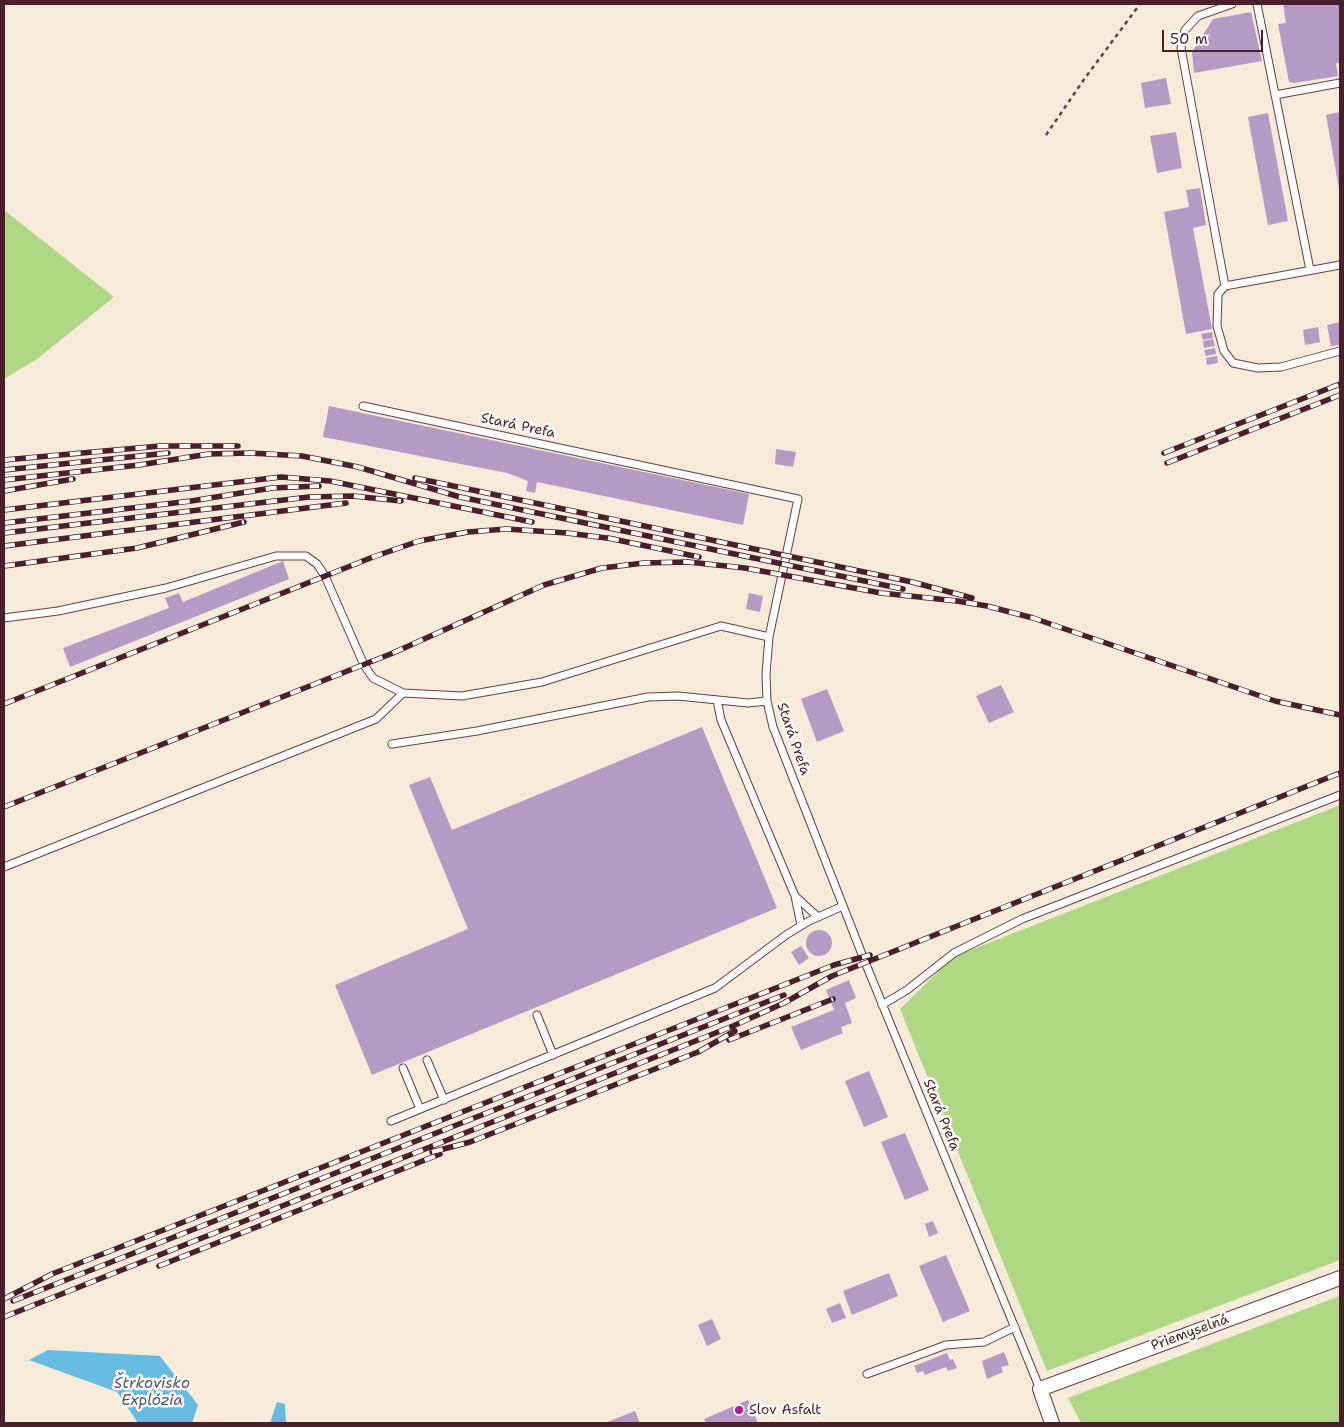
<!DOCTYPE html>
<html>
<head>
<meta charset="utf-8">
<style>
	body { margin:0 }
	#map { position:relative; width:1344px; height:1427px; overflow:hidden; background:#f6ebd8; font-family:"Shantell Sans",sans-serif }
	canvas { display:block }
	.frame { position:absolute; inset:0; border:5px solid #4a1f2b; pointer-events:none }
	.scale { position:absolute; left:1162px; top:30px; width:101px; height:22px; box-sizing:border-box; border:2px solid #4a1f2b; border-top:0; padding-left:6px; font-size:15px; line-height:18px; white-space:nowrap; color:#4a1f2b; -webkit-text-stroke:4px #fdfcf7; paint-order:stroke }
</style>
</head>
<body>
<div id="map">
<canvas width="1344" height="1427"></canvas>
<div class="frame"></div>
<div class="scale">50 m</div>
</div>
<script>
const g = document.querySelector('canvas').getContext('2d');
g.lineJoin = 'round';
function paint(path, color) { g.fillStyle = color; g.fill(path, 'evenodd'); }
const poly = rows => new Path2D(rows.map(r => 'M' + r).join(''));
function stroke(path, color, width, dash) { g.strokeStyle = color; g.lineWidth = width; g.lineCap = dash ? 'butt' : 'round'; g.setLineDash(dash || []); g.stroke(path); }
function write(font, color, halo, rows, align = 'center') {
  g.font = font + ' "Shantell Sans",sans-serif'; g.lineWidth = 5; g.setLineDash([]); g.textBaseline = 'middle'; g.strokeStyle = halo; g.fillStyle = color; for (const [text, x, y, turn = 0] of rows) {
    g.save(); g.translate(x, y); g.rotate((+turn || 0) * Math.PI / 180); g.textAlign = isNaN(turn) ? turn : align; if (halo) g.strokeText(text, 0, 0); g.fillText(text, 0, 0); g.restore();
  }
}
paint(poly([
	[4,210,114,297,37,359,4,379],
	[1340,805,1340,1260,1047,1371,900,1009,953,957],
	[1340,1296,1340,1423,1081,1423,1068,1398]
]), '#aed883');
paint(poly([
	[48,1350,160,1356,198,1405,192,1423,138,1423,117,1392,29,1360],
	[277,1402,285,1404,286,1423,270,1423]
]), '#65bbe2');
paint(poly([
	[1283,4,1340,4,1340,63,1336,63,1338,76,1294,83,1289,82,1278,24,1286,23],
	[1251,12,1262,61,1194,73,1192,52,1213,19],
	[1166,78,1171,104,1145,108,1141,83],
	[1340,112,1340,188,1339,189,1326,115],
	[1268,113,1288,221,1268,225,1248,117],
	[1176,132,1182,168,1157,173,1150,136],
	[1200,188,1206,225,1193,228,1212,329,1186,334,1164,212,1189,207,1186,190],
	[1340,322,1340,345,1331,346,1327,325],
	[1318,327,1320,342,1305,345,1303,330],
	[1212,332,1213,338,1203,340,1201,334],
	[1213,339,1215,346,1204,348,1203,341],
	[1215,348,1216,354,1206,356,1204,350],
	[1217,356,1218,363,1207,365,1206,358],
	[329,406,749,494,743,525,537,482,535,493,526,491,528,481,507,473,323,437],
	[776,449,796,452,793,467,775,464],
	[283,561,289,579,70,667,63,648,169,608,165,598,179,593,183,602],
	[749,593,763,596,760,612,746,609],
	[1001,685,1014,712,989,723,976,696],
	[827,689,844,731,817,742,801,699],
	[702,727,777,908,372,1075,335,985,468,929,409,785,430,777,452,830],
	'806 943a13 13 0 1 1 26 0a13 13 0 1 1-26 0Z',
	[801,946,809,958,799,965,791,952],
	[849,980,856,998,845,1003,852,1023,841,1027,843,1033,801,1050,791,1027,834,1010,826,990],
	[869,1071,888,1117,864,1127,845,1081],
	[905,1133,929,1190,905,1200,881,1142],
	[933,1221,938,1233,929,1237,925,1224],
	[946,1255,970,1311,943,1322,919,1266],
	[889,1273,898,1296,852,1315,843,1291],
	[840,1303,846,1318,832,1323,826,1309],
	[712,1319,721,1339,707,1346,698,1325],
	[1004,1352,1009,1365,1001,1367,1003,1372,987,1379,982,1361],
	[947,1353,950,1360,953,1359,957,1368,948,1371,946,1367,925,1375,923,1371,917,1373,914,1366],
	[748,1400,758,1423,706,1423,704,1419],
	[635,1411,640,1423,605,1423]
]), '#b49ac5');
const service = poly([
	[1257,4,1310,270],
	[1275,95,1340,83],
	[1340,265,1225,286,1218,294,1217,326,1224,351,1233,363,1258,368,1281,367,1340,351],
	[1225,286,1181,48,1185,30,1198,16,1232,4],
	[363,406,798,499,769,637,766,674,767,701,773,727,865,962,1040,1389],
	[4,618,58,611,166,588,276,556,306,556,317,564,325,576,364,665,373,678,403,693,462,696,542,682,721,626,769,637],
	[717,700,721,720,795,896,801,925],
	[392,744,477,731,648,697,678,696,748,703,767,701],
	[4,867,376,719,403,693],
	[795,896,818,917],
	[882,1005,907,990,954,953,1022,919,1340,795],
	[537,1015,553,1055],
	[427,1060,444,1100],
	[403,1068,420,1109],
	[391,1121,715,988,786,935,809,921,843,906],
	[867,1374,946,1345,984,1342,1015,1327]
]);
const minor = poly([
	[1052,1423,1040,1389,1340,1278]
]);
stroke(service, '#643e45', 9);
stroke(minor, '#643e45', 16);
stroke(poly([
	[1046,135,1085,78,1140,4]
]), '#643e45', 2.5, [4, 4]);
stroke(service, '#fff', 7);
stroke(minor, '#fff', 14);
const rail = poly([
	[1164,453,1340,384],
	[4,460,160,446,238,446],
	[1167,463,1340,395],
	[4,470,168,453],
	[415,478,912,582,972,598],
	[4,480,139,465,209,454,250,453,302,456,358,467,460,497,903,589],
	[4,491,73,479],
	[4,510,281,477,330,481,532,522],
	[4,523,191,501,272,488,319,486],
	[4,533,309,497,353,496,401,501],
	[608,538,699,557],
	[4,546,346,503],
	[4,566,137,548,244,522],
	[4,704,373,557,419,541,468,532,506,529,567,533,614,539],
	[4,807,393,653,544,585,602,568,644,563,688,562,745,568,881,593,957,601,987,606,1033,618,1275,701,1340,715],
	[729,1040,833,999],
	[432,1152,470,1142,698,1052,735,1031],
	[159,1266,440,1154],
	[4,1299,52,1274,834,965,870,955],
	[13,1301,784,995],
	[4,1317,733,1026,784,1003,832,976,1340,773]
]);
stroke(rail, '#4a1f2b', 5.5);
stroke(rail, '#fdfcf7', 4, [11]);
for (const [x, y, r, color] of [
	[739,1410,5,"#b5179e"]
]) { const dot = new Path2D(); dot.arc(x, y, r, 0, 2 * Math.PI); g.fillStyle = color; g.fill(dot); stroke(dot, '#fdfcf7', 2); }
write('14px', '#4a1f2b', '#fdfcf7', [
	["Stará Prefa",518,426,12],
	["Stará Prefa",793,739,71],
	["Stará Prefa",941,1115,68],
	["Priemyselná",1190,1333,-20]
]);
write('14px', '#4a1f2b', '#fdfcf7', [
	["Slov Asfalt",749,1410]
], 'left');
write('italic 15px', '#53566b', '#fdfcf7', [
	["Štrkovisko",152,1384],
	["Explózia",152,1401]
]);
</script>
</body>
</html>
